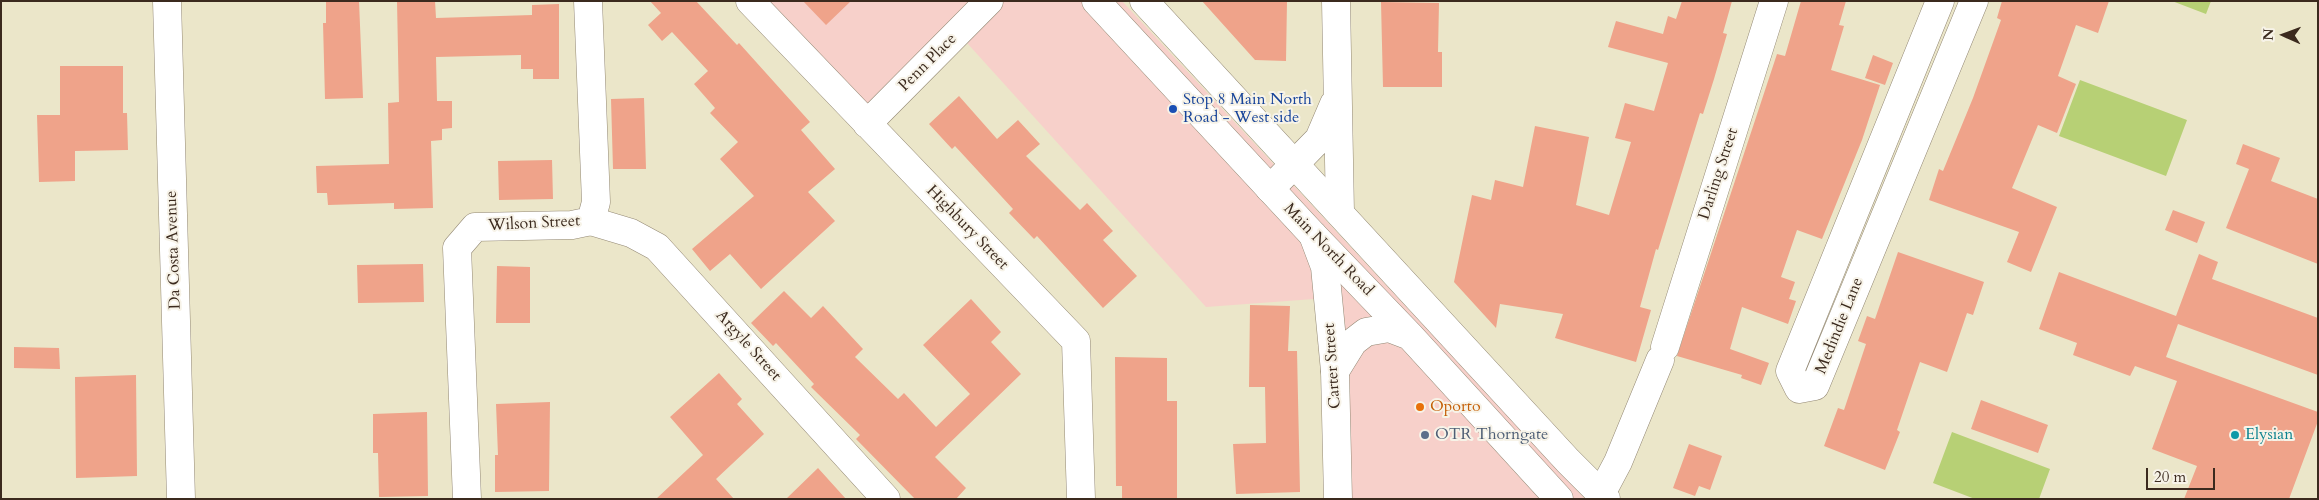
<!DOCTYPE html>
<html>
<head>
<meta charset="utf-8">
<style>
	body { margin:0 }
	#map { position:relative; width:2319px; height:500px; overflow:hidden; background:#ebe6c9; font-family:Cardo,serif }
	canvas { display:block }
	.frame { position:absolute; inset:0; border:2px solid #3b2a1e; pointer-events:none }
	.north { position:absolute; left:2259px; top:10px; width:50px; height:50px; -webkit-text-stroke:4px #f7f3e8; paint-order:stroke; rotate:272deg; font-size:14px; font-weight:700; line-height:20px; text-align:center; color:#3b2a1e }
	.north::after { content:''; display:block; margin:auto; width:18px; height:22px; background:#3b2a1e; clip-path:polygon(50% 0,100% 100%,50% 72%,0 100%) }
	.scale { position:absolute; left:2146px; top:468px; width:69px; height:22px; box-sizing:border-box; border:2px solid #3b2a1e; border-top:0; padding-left:6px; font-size:15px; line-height:18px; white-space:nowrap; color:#3b2a1e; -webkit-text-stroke:4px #f7f3e8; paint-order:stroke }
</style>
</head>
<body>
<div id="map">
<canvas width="2319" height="500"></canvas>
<div class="frame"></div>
<div class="north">N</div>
<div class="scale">20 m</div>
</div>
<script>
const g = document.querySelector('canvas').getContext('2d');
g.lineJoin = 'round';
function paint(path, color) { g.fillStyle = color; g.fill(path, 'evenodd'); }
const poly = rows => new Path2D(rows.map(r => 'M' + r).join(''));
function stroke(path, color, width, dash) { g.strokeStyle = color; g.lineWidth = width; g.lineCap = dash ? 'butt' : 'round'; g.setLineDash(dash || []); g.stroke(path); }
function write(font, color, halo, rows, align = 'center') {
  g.font = font + ' Cardo,serif'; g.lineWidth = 4; g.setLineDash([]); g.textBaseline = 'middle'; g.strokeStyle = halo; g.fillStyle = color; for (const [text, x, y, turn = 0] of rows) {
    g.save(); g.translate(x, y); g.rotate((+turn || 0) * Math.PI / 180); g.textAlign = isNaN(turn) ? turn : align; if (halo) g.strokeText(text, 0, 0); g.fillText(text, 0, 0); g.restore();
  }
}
paint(poly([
	[750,1,1122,1,1585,499,1347,499,1341,297,1206,307,958,33,867,124]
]), '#f7d0ca');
paint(poly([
	[2172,1,2211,1,2206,14],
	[2080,80,2187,120,2166,176,2059,136],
	[1952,432,2050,469,2039,499,1975,499,1933,483]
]), '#b7d075');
paint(poly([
	[326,1,359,1,363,98,325,99,323,23,326,23],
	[397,1,435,1,436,18,532,15,532,5,559,4,559,79,533,79,533,69,521,69,521,55,436,57,437,101,452,101,452,128,442,129,442,140,431,141,433,208,394,209,394,203,328,205,327,193,317,193,316,166,389,164,388,103,399,102],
	[650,1,696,1,737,45,739,43,810,122,801,130,835,169,808,192,835,221,761,289,730,254,710,271,692,249,754,196,720,159,738,142,710,113,715,108,694,84,708,71,672,32,662,41,648,25,661,13],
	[803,1,851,1,826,25],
	[1202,1,1287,1,1286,61,1255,60],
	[1682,1,1732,1,1723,33,1727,34,1714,79,1703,114,1700,113,1658,250,1656,249,1640,307,1651,310,1636,362,1555,338,1563,314,1500,304,1496,328,1454,282,1472,195,1491,200,1495,180,1523,187,1535,126,1589,137,1576,205,1609,215,1631,142,1615,138,1625,103,1654,111,1668,63,1608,47,1616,21,1663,34,1668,16,1676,19],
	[1801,1,1846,1,1839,25,1844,26,1831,70,1880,85,1862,140,1822,239,1797,230,1781,277,1795,282,1789,299,1796,301,1788,324,1742,307,1730,349,1769,363,1761,385,1741,378,1742,375,1677,356,1777,54,1785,56],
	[2002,1,2109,1,2098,33,2076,25,2058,76,2076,84,2057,133,2038,125,2012,188,2057,207,2031,272,2007,262,2019,232,1929,200,1939,169,1943,171,1973,98,2001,20,1997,18],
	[1381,2,1439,3,1438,52,1442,52,1442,87,1383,87],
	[1873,55,1893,63,1885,85,1865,78],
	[60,66,123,66,123,113,127,113,128,150,75,151,75,181,39,182,37,115,60,115],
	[959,96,997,139,1018,120,1040,144,1026,156,1080,210,1087,203,1113,231,1103,240,1137,276,1103,308,1037,236,1034,239,1009,213,1013,209,955,146,952,149,929,124],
	[644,98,646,169,613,169,611,99],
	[2243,144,2280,158,2271,181,2318,199,2318,264,2226,228,2249,169,2236,164],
	[552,160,553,199,499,200,498,161],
	[2173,210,2205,222,2197,243,2165,230],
	[1898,252,1984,282,1973,315,1967,313,1947,372,1920,362,1897,430,1900,432,1885,470,1824,446,1838,408,1844,410,1866,344,1858,341,1867,316,1875,319],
	[2199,254,2218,262,2212,279,2318,318,2318,375,2178,324,2166,357,2318,412,2318,421,2289,499,2184,499,2197,466,2152,449,2177,381,2135,366,2130,376,2073,355,2077,343,2039,329,2059,272,2176,316],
	[423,264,424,302,358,303,357,265],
	[497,266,530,267,530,323,496,323],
	[784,291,811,318,823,306,863,349,855,357,898,399,904,393,936,427,970,394,923,345,971,299,1001,332,991,342,1021,374,935,457,966,488,956,499,915,499,856,439,860,435,811,387,814,384,776,343,773,346,751,323],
	[1250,305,1290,306,1288,351,1297,351,1300,492,1236,494,1233,444,1266,443,1265,387,1249,387],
	[14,347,59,348,60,369,14,368],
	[1115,357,1167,358,1167,401,1177,401,1177,499,1122,499,1122,486,1116,486],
	[719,373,742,399,737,404,764,434,716,479,734,499,656,499,703,455,670,417],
	[136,375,137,476,76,478,75,377],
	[1981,400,2048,425,2038,453,1971,429],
	[550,402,549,491,495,492,495,455,498,455,496,404],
	[427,412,428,496,379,497,378,453,373,453,373,414],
	[1689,444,1722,456,1710,490,1699,486,1695,496,1673,488],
	[818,468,846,499,786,499]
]), '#efa38a');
const minor = poly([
	[167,1,181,499],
	[750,1,1076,341,1081,499],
	[1336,1,1340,213],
	[1940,1,1790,371,1799,389,1815,386,1974,1],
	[867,124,989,1],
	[1270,189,1319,139,1334,104],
	[591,221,631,233,657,247,886,499],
	[1313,235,1325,267,1335,371,1338,499],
	[1665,347,1774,1],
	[1601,494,1618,462,1660,360],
	[467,499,457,248,475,227,572,225,591,221,596,202,588,1]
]);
const highway = poly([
	[1096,1,1313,235,1410,336,1559,499],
	[1144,1,1568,461,1606,499],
	[1335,371,1353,342,1366,332,1389,328,1410,336]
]);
stroke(minor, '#938874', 29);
stroke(highway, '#938874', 29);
stroke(minor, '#fff', 28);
stroke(highway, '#fff', 28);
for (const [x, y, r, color] of [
	[1173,109,5,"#1a4fb4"],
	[1420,407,5,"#e8710a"],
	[1425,435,5,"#5c6f8a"],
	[2235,435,5,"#0f9aa8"]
]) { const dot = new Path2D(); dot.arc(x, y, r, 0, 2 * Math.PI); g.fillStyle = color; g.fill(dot); stroke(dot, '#f7f3e8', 2); }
write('16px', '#3b2a1e', '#f7f3e8', [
	["Penn Place",928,63,-45],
	["Darling Street",1719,174,-72],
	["Wilson Street",534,224,-3],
	["Highbury Street",967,228,46],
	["Da Costa Avenue",174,250,-92],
	["Main North Road",1328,250,46],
	["Medindie Lane",1840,326,-68],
	["Argyle Street",748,346,48],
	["Carter Street",1333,366,-94]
]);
write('16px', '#164399', '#f7f3e8', [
	["Stop 8 Main North",1183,100],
	["Road - West side",1183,118]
], 'left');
write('16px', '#c56008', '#f7f3e8', [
	["Oporto",1430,407]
], 'left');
write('16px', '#4e5e75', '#f7f3e8', [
	["OTR Thorngate",1435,435]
], 'left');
write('16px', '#0d838f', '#f7f3e8', [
	["Elysian",2245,435]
], 'left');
</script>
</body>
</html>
